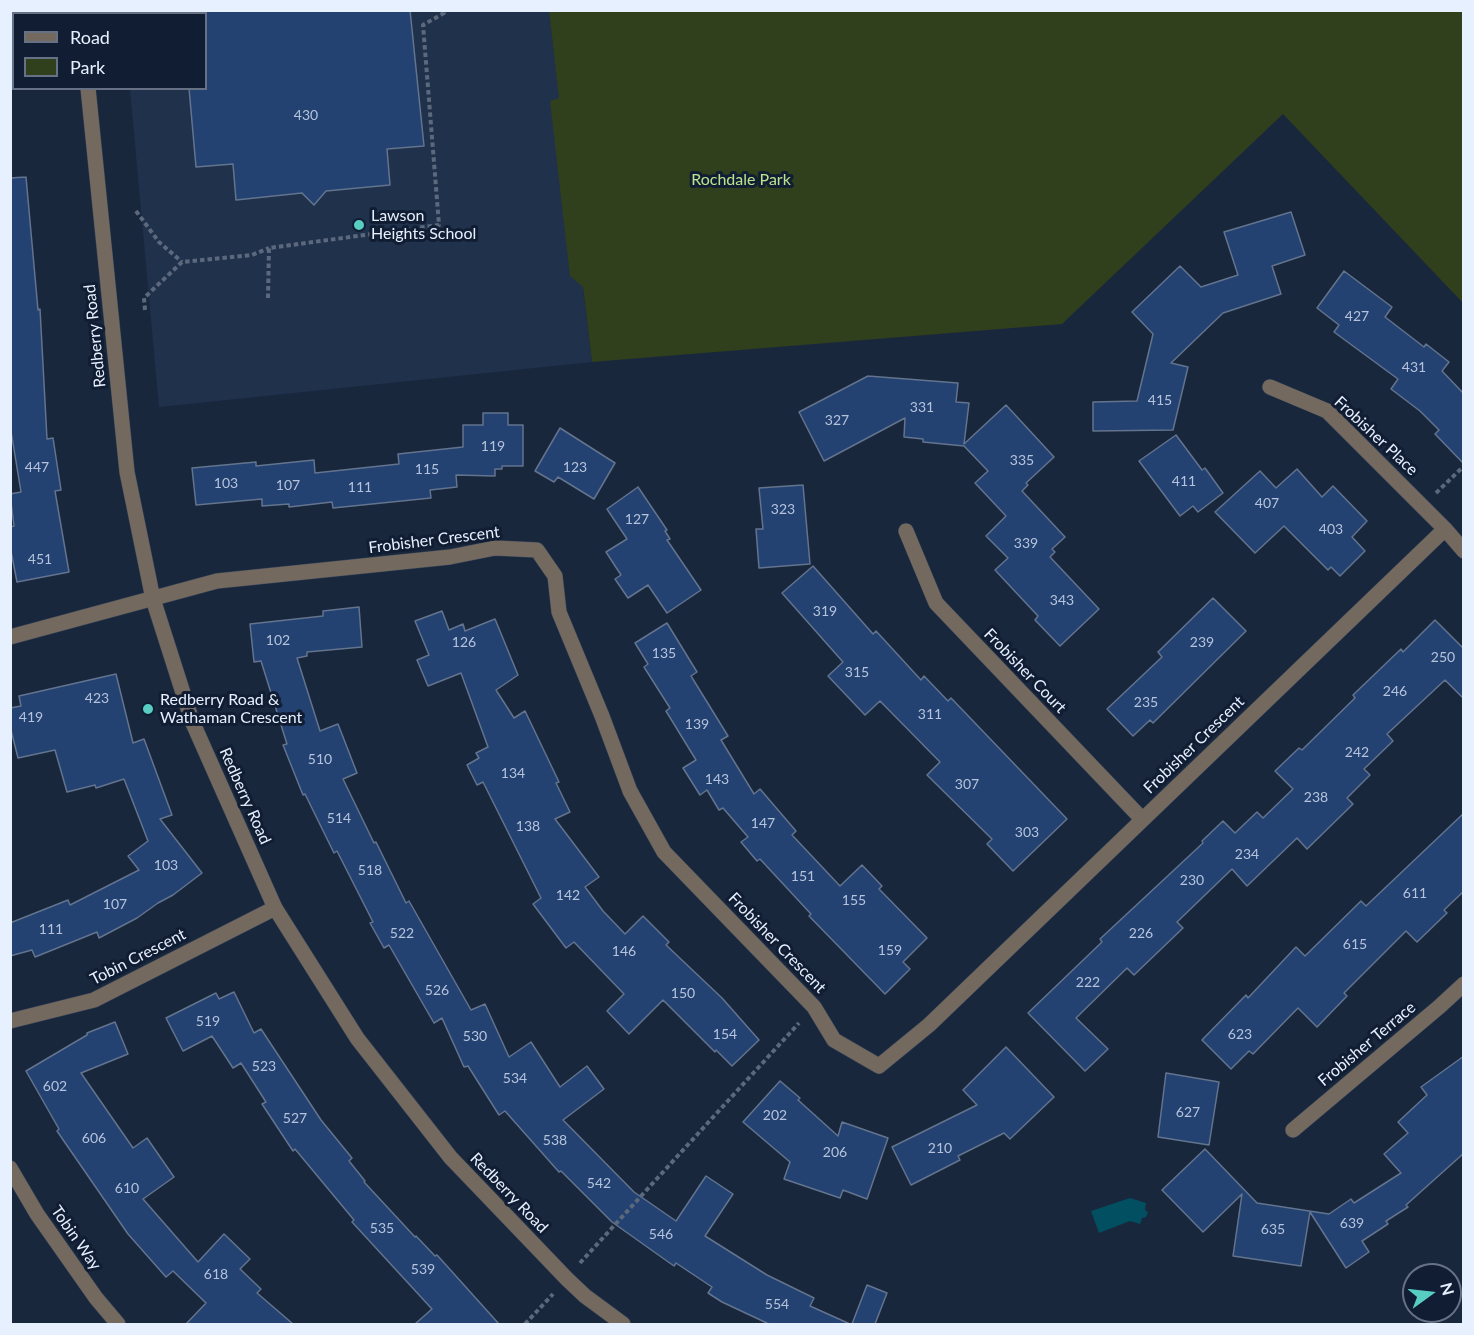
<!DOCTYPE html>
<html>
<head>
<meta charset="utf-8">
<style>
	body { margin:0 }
	#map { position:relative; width:1474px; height:1335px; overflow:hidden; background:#19273d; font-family:Lato,sans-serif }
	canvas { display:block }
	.frame { position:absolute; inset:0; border:12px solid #e6f0ff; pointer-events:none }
	.legend { position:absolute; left:12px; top:12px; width:195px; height:78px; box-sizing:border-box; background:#101d33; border:2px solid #667185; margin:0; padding:8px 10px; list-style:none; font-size:18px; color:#e6f0ff }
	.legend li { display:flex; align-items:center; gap:12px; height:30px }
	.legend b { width:30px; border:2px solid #667185 }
	.north { position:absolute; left:1402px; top:1263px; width:60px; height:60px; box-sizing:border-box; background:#101d33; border:2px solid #667185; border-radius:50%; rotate:75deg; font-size:16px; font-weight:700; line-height:24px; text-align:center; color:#e6f0ff }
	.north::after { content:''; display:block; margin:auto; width:21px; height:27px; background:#57cec1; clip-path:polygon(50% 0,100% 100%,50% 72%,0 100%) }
</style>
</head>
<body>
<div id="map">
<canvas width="1474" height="1335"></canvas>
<div class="frame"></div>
<ul class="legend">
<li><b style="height:8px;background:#73695e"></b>Road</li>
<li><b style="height:16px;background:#303f1c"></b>Park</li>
</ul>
<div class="north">N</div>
</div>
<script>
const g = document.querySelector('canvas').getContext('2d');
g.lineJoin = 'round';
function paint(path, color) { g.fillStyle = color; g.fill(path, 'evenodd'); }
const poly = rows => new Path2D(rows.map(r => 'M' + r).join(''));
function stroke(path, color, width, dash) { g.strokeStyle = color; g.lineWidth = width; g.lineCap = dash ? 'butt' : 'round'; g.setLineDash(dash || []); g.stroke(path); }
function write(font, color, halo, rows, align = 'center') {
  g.font = font + ' Lato,sans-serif'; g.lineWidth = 6; g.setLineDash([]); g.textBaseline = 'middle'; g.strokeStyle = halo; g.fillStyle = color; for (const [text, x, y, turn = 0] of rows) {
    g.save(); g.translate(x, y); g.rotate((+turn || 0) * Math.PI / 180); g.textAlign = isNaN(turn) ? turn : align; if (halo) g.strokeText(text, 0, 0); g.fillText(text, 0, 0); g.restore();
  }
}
paint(poly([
	[123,11,549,11,592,362,159,407,130,89,206,88,206,14,123,14]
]), '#20314c');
paint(poly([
	[549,11,1463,11,1463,303,1283,114,1062,324,592,362,583,287,570,276,550,101,559,98]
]), '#303f1c');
paint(poly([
	[1130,1198,1146,1203,1145,1210,1148,1212,1146,1217,1142,1218,1140,1224,1130,1221,1099,1233,1091,1211]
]), '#014f61');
const building = poly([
	[206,10,410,10,424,146,387,149,390,185,326,191,314,205,302,193,236,200,233,164,196,167,189,88,206,88,206,10],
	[26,177,38,310,40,309,47,439,53,438,61,490,55,491,69,572,17,582,10,546,10,527,14,526,10,494,21,492,10,425,10,178,26,177],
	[1291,212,1305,255,1272,266,1281,294,1223,313,1171,363,1188,367,1173,430,1093,431,1093,402,1137,401,1153,334,1132,312,1180,266,1201,287,1238,275,1224,232,1291,212],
	[1344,271,1392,307,1385,317,1424,347,1426,344,1449,362,1442,371,1464,394,1464,464,1435,434,1439,430,1420,411,1391,389,1398,379,1334,332,1339,325,1317,308,1344,271],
	[868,376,958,383,956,402,969,403,964,444,1006,405,1054,457,1026,483,1028,485,1022,491,1065,537,1052,549,1055,552,1050,557,1099,609,1060,646,1035,620,1038,616,995,570,1008,558,986,536,1006,516,975,483,988,471,964,446,923,442,923,439,904,437,905,418,824,461,799,412,868,376],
	[483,413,508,413,508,425,523,425,523,466,502,466,502,469,495,469,495,476,456,475,457,487,430,490,431,498,333,508,332,502,289,507,289,504,262,506,262,499,196,505,192,468,256,462,256,466,314,460,315,473,399,464,398,454,463,447,463,425,483,425,483,413],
	[560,428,615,463,594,499,558,477,554,482,535,471,560,428],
	[1176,435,1202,470,1205,468,1223,493,1198,512,1193,506,1180,516,1139,461,1176,435],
	[1297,469,1322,497,1333,486,1367,521,1352,537,1365,551,1340,576,1331,567,1328,570,1284,526,1255,553,1215,512,1260,471,1276,488,1297,469],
	[803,485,810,564,759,568,756,529,763,529,759,488,803,485],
	[638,487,667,530,665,531,670,539,667,540,701,590,667,613,648,585,628,598,615,579,621,575,606,552,627,539,607,509,638,487],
	[813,566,873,634,876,631,921,680,924,676,948,701,951,698,1067,819,1013,871,987,844,992,839,927,775,940,762,880,701,865,715,828,676,843,662,782,593,813,566],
	[1213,598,1246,631,1153,723,1150,720,1133,736,1107,709,1162,657,1158,652,1213,598],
	[359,607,362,647,307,652,307,656,297,658,320,731,338,724,357,773,343,779,374,843,376,842,406,903,409,901,471,1010,485,1004,509,1057,531,1042,560,1087,587,1066,604,1089,563,1120,634,1192,676,1221,706,1176,733,1194,705,1236,767,1275,814,1298,810,1306,850,1324,769,1324,722,1302,708,1293,712,1287,676,1263,674,1266,612,1222,561,1171,559,1172,505,1111,499,1115,468,1066,464,1067,442,1018,434,1023,389,945,384,948,370,923,373,922,337,851,334,853,305,794,303,795,283,745,287,744,261,661,254,662,250,624,323,616,323,611,359,607],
	[442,611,449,630,463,624,465,631,495,619,518,675,496,690,514,718,525,711,559,782,556,783,570,812,555,819,599,877,585,887,603,911,625,934,643,916,669,942,666,945,722,998,759,1040,732,1066,716,1050,715,1052,663,1000,629,1034,607,1011,624,994,574,942,566,948,533,904,541,898,483,782,477,785,467,765,479,758,476,753,488,747,461,673,428,686,417,660,429,655,415,621,442,611],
	[1435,620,1464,649,1464,699,1445,680,1387,734,1393,741,1364,769,1370,775,1347,798,1353,804,1307,849,1297,838,1247,886,1232,869,1177,922,1183,928,1134,975,1127,968,1076,1018,1108,1049,1085,1071,1028,1013,1102,942,1100,939,1203,843,1202,841,1223,821,1235,833,1257,812,1263,818,1293,789,1275,771,1299,748,1302,750,1355,698,1353,695,1401,649,1403,652,1435,620],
	[667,623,697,672,691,676,728,736,721,740,754,794,760,789,796,831,792,835,840,886,862,865,882,886,879,889,927,938,903,962,910,969,885,994,809,916,811,914,760,859,757,861,741,842,748,837,723,808,719,810,707,790,700,795,683,768,696,760,666,711,670,708,644,667,648,664,635,643,667,623],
	[116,674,133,743,144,739,172,815,160,819,202,873,173,895,158,903,137,918,99,938,97,932,35,957,32,950,10,956,10,923,68,900,70,905,139,870,128,856,148,841,124,779,96,788,95,785,67,792,55,750,18,758,10,726,10,708,21,706,19,696,116,674],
	[1464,813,1464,891,1444,910,1447,913,1417,942,1406,931,1344,993,1347,996,1317,1027,1298,1008,1253,1054,1249,1051,1231,1069,1202,1040,1246,995,1248,998,1296,947,1305,956,1361,901,1366,906,1464,813],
	[234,992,254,1033,261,1029,321,1120,352,1158,349,1161,365,1181,364,1182,415,1237,416,1236,435,1256,437,1255,499,1324,415,1324,432,1309,352,1222,354,1220,295,1149,293,1151,262,1104,266,1102,241,1063,233,1068,212,1036,183,1051,166,1018,216,993,219,999,234,992],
	[115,1022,128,1054,81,1073,133,1148,147,1138,174,1177,143,1199,198,1262,224,1234,250,1259,240,1269,261,1289,257,1293,293,1324,186,1324,206,1303,173,1271,166,1277,128,1234,57,1131,59,1129,26,1071,87,1035,87,1033,115,1022],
	[1006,1047,1054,1097,1010,1139,1004,1133,958,1156,960,1160,911,1185,892,1147,977,1105,963,1090,1006,1047],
	[1464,1056,1464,1153,1406,1205,1408,1207,1386,1221,1388,1224,1362,1241,1369,1252,1346,1268,1310,1212,1301,1266,1233,1256,1242,1194,1203,1232,1162,1190,1205,1149,1257,1203,1329,1214,1351,1199,1354,1203,1401,1173,1384,1154,1408,1133,1398,1122,1427,1095,1421,1087,1464,1056],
	[1166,1073,1219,1082,1209,1145,1158,1137,1166,1073],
	[780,1081,800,1098,798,1100,838,1136,842,1122,888,1138,867,1199,843,1190,840,1198,784,1179,790,1162,743,1122,780,1081],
	[867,1285,887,1293,875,1324,852,1324,867,1285]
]);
paint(building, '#234171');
stroke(building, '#63748e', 1.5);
const minor = poly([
	[1270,387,1327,411,1445,529],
	[906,531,936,603,1142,819],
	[10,637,217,581,450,557,495,548,537,550,555,576,559,612,602,716,630,791,664,852,814,1007,834,1040,879,1066,929,1025,1445,529,1464,551],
	[10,1021,94,1000,275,908],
	[1293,1130,1439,1007,1464,984],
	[10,1168,37,1214,96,1298,118,1324]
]);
const tertiary = poly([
	[80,10,80,14],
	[88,88,127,472,153,599,192,721,275,908,357,1038,451,1158,567,1279,585,1296,623,1324]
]);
stroke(minor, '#364358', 16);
stroke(tertiary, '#364358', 16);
stroke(poly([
	[136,211,159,242,182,262],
	[268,298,269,248,439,225,423,25,444,13,444,10],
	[145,310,144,298,182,262,252,255,269,248],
	[1436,493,1464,466],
	[580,1263,799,1023],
	[525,1324,553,1294]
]), '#5c697c', 4, [4.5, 3]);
stroke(minor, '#73695e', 15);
stroke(tertiary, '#73695e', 15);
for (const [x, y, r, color] of [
	[359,225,6,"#57cec1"],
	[148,709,6,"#57cec1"]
]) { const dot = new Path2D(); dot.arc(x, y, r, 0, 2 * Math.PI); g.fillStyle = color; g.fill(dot); stroke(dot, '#101d33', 2); }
write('14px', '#b5c4dc', null, [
	["430",306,115],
	["427",1357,316],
	["431",1414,367],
	["415",1160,400],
	["331",922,407],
	["327",837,420],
	["119",493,446],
	["335",1022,460],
	["447",37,467],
	["123",575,467],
	["115",427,469],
	["411",1184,481],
	["103",226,483],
	["107",288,485],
	["111",360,487],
	["407",1267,503],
	["323",783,509],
	["127",637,519],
	["403",1331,529],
	["339",1026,543],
	["451",40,559],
	["343",1062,600],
	["319",825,611],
	["102",278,640],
	["126",464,642],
	["239",1202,642],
	["135",664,653],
	["250",1443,657],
	["315",857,672],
	["246",1395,691],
	["423",97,698],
	["235",1146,702],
	["311",930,714],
	["419",31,717],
	["139",697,724],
	["242",1357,752],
	["510",320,759],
	["134",513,773],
	["143",717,779],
	["307",967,784],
	["238",1316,797],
	["514",339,818],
	["147",763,823],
	["138",528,826],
	["303",1027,832],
	["234",1247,854],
	["103",166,865],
	["518",370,870],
	["151",803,876],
	["230",1192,880],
	["611",1415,893],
	["142",568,895],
	["155",854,900],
	["107",115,904],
	["111",51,929],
	["522",402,933],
	["226",1141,933],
	["615",1355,944],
	["159",890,950],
	["146",624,951],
	["222",1088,982],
	["526",437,990],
	["150",683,993],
	["519",208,1021],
	["154",725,1034],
	["623",1240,1034],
	["530",475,1036],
	["523",264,1066],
	["534",515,1078],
	["602",55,1086],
	["627",1188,1112],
	["202",775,1115],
	["527",295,1118],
	["606",94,1138],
	["538",555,1140],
	["210",940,1148],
	["206",835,1152],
	["542",599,1183],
	["610",127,1188],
	["639",1352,1223],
	["535",382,1228],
	["635",1273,1229],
	["546",661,1234],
	["539",423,1269],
	["618",216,1274],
	["554",777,1304]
]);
write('16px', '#bbe38d', '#101d33', [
	["Rochdale Park",741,180]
]);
write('16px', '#e6f0ff', '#101d33', [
	["Lawson",371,216],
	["Heights School",371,234],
	["Redberry Road &",160,700],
	["Wathaman Crescent",160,718]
], 'left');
write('16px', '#e6f0ff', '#101d33', [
	["Redberry Road",95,336,-96],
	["Frobisher Place",1376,436,43],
	["Frobisher Crescent",434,540,-7],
	["Frobisher Court",1025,671,46],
	["Frobisher Crescent",1194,745,-44],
	["Redberry Road",245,796,66],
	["Frobisher Crescent",777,943,46],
	["Tobin Crescent",138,957,-27],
	["Frobisher Terrace",1367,1044,-40],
	["Redberry Road",509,1193,46],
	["Tobin Way",76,1238,55]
]);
</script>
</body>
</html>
